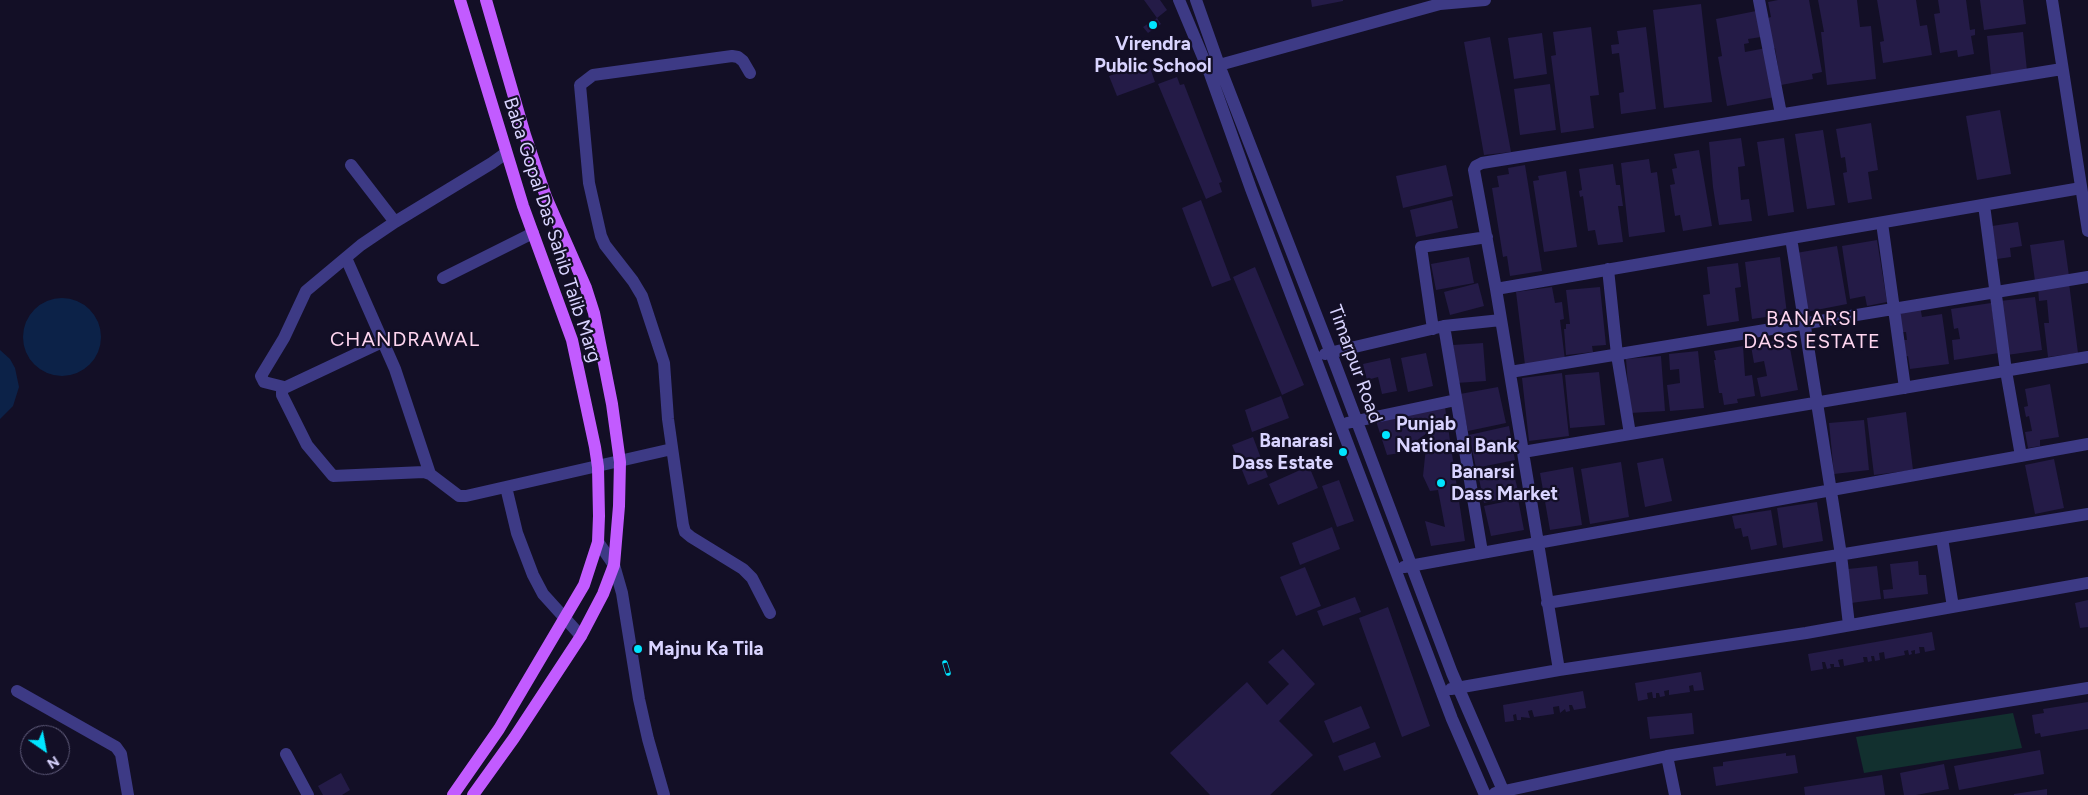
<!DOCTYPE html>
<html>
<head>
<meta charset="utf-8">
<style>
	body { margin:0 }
	#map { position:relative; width:2088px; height:795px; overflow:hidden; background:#130f26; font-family:Figtree,sans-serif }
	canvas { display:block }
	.north { position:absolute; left:20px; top:725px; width:50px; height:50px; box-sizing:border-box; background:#130f26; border:1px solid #625e7d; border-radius:50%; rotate:147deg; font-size:14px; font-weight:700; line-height:20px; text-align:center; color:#d9d4ff }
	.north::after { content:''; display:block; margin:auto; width:18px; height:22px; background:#00e5ff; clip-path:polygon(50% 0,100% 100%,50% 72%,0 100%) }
</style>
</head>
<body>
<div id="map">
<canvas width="2088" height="795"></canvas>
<div class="north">N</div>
</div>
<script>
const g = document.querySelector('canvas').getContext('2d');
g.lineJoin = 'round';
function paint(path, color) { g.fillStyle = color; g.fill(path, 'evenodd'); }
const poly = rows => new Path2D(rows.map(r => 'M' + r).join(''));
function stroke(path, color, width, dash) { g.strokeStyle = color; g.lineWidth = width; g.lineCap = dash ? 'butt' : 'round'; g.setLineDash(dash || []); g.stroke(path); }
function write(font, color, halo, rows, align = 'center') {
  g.font = font + ' Figtree,sans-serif'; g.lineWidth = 4.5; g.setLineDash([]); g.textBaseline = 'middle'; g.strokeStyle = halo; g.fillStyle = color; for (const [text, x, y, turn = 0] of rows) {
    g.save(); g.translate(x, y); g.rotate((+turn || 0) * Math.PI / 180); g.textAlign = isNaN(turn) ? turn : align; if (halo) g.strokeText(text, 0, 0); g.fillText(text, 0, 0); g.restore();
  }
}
paint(poly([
	[2013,713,2022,748,1864,773,1856,737]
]), '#12302f');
paint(poly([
	'23 337a39 39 0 1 1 78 0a39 39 0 1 1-78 0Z',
	[0,350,10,359,15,368,19,387,13,406,0,419]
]), '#0c2248');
paint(poly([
	[1144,0,1160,0,1167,10,1157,18],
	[1311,0,1343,0,1343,1,1312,7],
	[1778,0,1809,0,1822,72,1812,74,1813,79,1781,85,1775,48,1771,49,1768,18,1771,17,1768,2],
	[1818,0,1857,0,1860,27,1871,26,1876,79,1827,85,1821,32,1824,32],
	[1877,0,1916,0,1920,26,1927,25,1932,55,1883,63,1880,42,1884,41],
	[1938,0,1966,0,1970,30,1975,29,1975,35,1971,36,1974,54,1958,57,1957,50,1940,53,1934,14,1940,13],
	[1980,0,2023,0,2026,24,1984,30],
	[1701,4,1712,102,1664,108,1653,10],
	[1756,11,1761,37,1748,39,1749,43,1744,44,1745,52,1766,48,1775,97,1727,106,1718,57,1722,56,1716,19],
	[1157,18,1161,24,1148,33,1143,27],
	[1591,27,1599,95,1590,96,1594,128,1561,133,1551,56,1556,55,1553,32],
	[1646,27,1656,109,1621,114,1619,93,1624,92,1619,53,1612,54,1611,45,1619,44,1617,31],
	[2023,32,2027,71,1991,75,1987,36],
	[1542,33,1547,74,1514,79,1508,38],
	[1490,37,1511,152,1484,155,1464,42],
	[1148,62,1155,82,1117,96,1109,76],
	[1177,77,1180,85,1184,84,1222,182,1219,183,1222,192,1206,199,1158,84],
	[1550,84,1556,130,1520,135,1514,89],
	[2000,110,2011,174,1977,180,1966,116],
	[1871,123,1878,170,1868,172,1872,199,1848,203,1843,173,1847,172,1845,157,1841,158,1836,129],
	[1823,130,1835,205,1807,209,1795,134],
	[1741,138,1745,166,1738,167,1741,200,1749,199,1752,221,1719,225,1713,187,1709,142],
	[1784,138,1794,212,1768,216,1757,142],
	[1699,150,1712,226,1683,231,1680,215,1675,216,1670,185,1675,184,1672,169,1677,168,1674,154],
	[1649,159,1651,173,1657,172,1665,232,1629,237,1621,163],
	[1613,164,1616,185,1620,185,1623,206,1618,206,1623,242,1598,245,1595,230,1588,231,1583,196,1580,197,1579,191,1582,190,1579,169],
	[1446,165,1453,196,1403,208,1396,176],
	[1525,165,1542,271,1510,276,1507,256,1503,257,1492,188,1499,187,1497,176,1509,174,1508,168],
	[1566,171,1577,247,1544,252,1533,181,1539,180,1538,176],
	[1201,200,1231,280,1212,287,1182,208],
	[1452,200,1458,228,1416,237,1410,210],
	[2018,222,2022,246,2010,248,2011,257,1997,259,1992,226],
	[1877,240,1887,302,1867,306,1865,296,1850,299,1842,246],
	[2064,240,2069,276,2035,281,2030,245],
	[1837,246,1847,304,1806,312,1796,253],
	[1469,257,1474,283,1436,290,1431,264],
	[1780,257,1787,314,1752,319,1745,262],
	[1738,263,1741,287,1735,288,1739,321,1707,326,1703,295,1710,294,1707,267],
	[1255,267,1304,385,1282,395,1233,277],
	[1478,283,1484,306,1450,315,1444,292],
	[2069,283,2078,353,2048,357,2044,323,2049,323,2047,300,2039,301,2038,287],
	[1552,287,1555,303,1562,302,1564,319,1560,320,1565,360,1525,365,1516,292],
	[1600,287,1606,345,1592,346,1593,352,1566,355,1564,329,1566,329,1566,324,1570,324,1566,290],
	[2035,297,2042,350,2007,355,2000,301],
	[1991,303,1999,353,1954,360,1952,340,1960,339,1958,328,1954,329,1951,309],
	[1920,306,1922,317,1942,314,1949,364,1910,369,1908,356,1905,357,1902,340,1907,340,1906,332,1900,332,1897,310],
	[1788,338,1798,390,1761,397,1757,378,1767,376,1764,361,1754,363,1751,346],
	[1483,343,1486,381,1456,383,1453,345],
	[1743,346,1745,376,1752,375,1755,396,1737,399,1738,403,1724,405,1722,393,1719,393,1714,360,1716,360,1714,351],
	[1698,351,1704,408,1670,411,1667,385,1680,383,1679,369,1670,370,1669,354],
	[1426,353,1433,386,1408,392,1401,358],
	[1661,356,1665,411,1630,413,1626,359],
	[1390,358,1397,391,1382,394,1378,377,1367,380,1363,364],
	[1599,372,1605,425,1570,428,1565,375],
	[1562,373,1569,436,1529,441,1522,378],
	[2050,384,2059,437,2040,440,2040,446,2028,448,2025,432,2032,431,2029,416,2026,417,2024,407,2028,406,2025,389],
	[1498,387,1506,423,1468,431,1460,394],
	[1281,396,1289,418,1252,432,1245,410],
	[1445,407,1465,541,1431,546,1425,521,1445,527,1438,490,1430,491,1423,476,1426,447,1432,443,1431,430,1400,453,1387,455,1376,421],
	[1906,412,1913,470,1874,475,1867,418],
	[1864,420,1869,470,1834,474,1829,423],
	[1509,426,1515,460,1476,468,1469,435],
	[1253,437,1268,477,1248,485,1232,445],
	[1663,458,1672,501,1645,507,1637,463],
	[2054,459,2064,508,2035,514,2025,465],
	[1621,462,1629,517,1590,524,1581,469],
	[1309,466,1318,488,1278,505,1269,484],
	[1512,466,1519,495,1484,503,1478,474],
	[1573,467,1582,525,1550,530,1540,473],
	[1339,480,1354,521,1337,527,1322,486],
	[1518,499,1524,530,1491,536,1484,506],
	[1817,502,1823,541,1783,548,1777,508],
	[1771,510,1777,545,1751,550,1748,536,1743,537,1741,528,1735,529,1732,516],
	[1332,527,1340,549,1300,565,1292,543],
	[1918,561,1919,575,1926,575,1928,594,1884,599,1883,590,1893,589,1890,564],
	[1877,566,1881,599,1851,603,1848,569],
	[1305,567,1321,606,1296,616,1280,577],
	[1355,597,1361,612,1323,626,1317,611],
	[2088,600,2088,627,2080,628,2075,603],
	[1388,607,1430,726,1402,737,1359,618],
	[1932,632,1935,650,1925,652,1924,647,1919,647,1920,653,1915,654,1915,650,1911,651,1912,654,1909,655,1908,650,1904,651,1905,655,1885,659,1884,652,1879,653,1880,660,1875,661,1874,656,1871,656,1872,661,1868,662,1867,657,1863,657,1864,662,1844,666,1843,659,1838,660,1840,667,1834,667,1834,664,1830,664,1831,668,1827,669,1825,662,1822,662,1823,669,1811,671,1808,654],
	[1283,649,1315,684,1279,721,1313,755,1270,795,1210,795,1170,753,1247,682,1267,705,1289,684,1268,662],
	[1701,672,1704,690,1694,691,1693,685,1689,686,1690,692,1669,695,1669,690,1664,691,1665,696,1660,697,1659,693,1656,693,1656,698,1653,698,1652,692,1647,693,1648,699,1638,701,1635,683],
	[1583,691,1586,708,1574,710,1572,705,1569,705,1570,711,1566,712,1565,709,1560,713,1559,706,1553,707,1554,714,1534,717,1532,710,1528,711,1530,718,1521,717,1521,720,1517,720,1516,714,1513,715,1514,721,1505,722,1503,705],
	[2088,702,2088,729,2041,737,2040,733,2035,734,2032,715,2044,713,2043,709],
	[1361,706,1370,728,1333,743,1324,721],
	[1692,713,1694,734,1650,739,1647,717],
	[1375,742,1381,757,1344,771,1338,756],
	[2040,750,2044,774,1959,790,1954,766],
	[1786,753,1786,756,1795,755,1798,773,1716,786,1713,767,1723,766,1723,762],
	[1944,764,1949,789,1916,795,1904,795,1900,773],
	[341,773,350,790,342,795,323,795,318,786],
	[1882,775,1885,795,1805,795,1804,787],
	[2047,789,2047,795,2014,795,2014,794]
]), '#241b47');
stroke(poly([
	[1179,0,1210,74,1251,189,1452,719,1485,795],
	[1196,0,1219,65,1331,353,1452,673,1505,795],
	[1759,0,1781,114],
	[2052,0,2088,231],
	[1212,67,1440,4,1485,0],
	[750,73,743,61,738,57,732,56,593,75,580,85,589,183,601,236,605,245,633,281,642,296,664,363,668,419,683,525,685,532,691,537,743,569,752,578,770,613],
	[351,165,395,222],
	[1984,205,2006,371,2021,456],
	[1882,223,1905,388],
	[1791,238,1841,555,1849,625],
	[346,258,395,369,430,474],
	[1608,269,1617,355,1630,434],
	[443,278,533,233],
	[1496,289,2081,188],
	[1444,326,1482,552],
	[1433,329,1421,247,1487,237],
	[384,341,282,389,282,395,307,445,333,476,424,472,430,474,459,496,466,496,672,449],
	[1325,354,1444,326,1501,320],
	[1510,372,2088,277],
	[284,387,264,382,261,376,284,338,306,291,361,245,395,222,492,163,506,153],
	[1347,423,1456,400],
	[1523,452,2088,357],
	[506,487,517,533,533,575,543,594,581,636],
	[1942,538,1953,607],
	[598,542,614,565,622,593,639,699,648,739,664,795],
	[1404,567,2088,444],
	[1547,603,2088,514],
	[1559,670,1496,289,1474,170,1476,166,1482,163,2062,69],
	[1451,689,1559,670,1806,633,2088,583],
	[17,691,116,747,121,754,128,795],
	[286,754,308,795],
	[1667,756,1675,795],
	[1495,793,1667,756,2088,688]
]), '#3d3a85', 12);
stroke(poly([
	[453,795,499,729,584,585,598,542,599,516,598,467,595,447,572,340,523,206,460,0],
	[473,795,514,738,581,636,603,594,614,565,619,506,620,462,612,404,594,313,586,288,546,197,525,135,486,0]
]), '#c25bff', 12);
const rail = poly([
	[945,663,948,673]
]);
stroke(rail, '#00e5ff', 5.5);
stroke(rail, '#130f26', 4, [11]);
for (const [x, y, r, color] of [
	[1153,25,5,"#00e5ff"],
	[1386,435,5,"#00e5ff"],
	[1343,452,5,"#00e5ff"],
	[1441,483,5,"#00e5ff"],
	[638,649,5,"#00e5ff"]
]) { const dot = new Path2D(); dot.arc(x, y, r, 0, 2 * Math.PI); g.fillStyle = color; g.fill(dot); stroke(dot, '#130f26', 2); }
write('bold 19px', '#d9d4ff', '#130f26', [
	["Virendra",1153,44,"center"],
	["Public School",1153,66,"center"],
	["Punjab",1396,424],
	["National Bank",1396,446],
	["Banarasi",1333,441,"right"],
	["Dass Estate",1333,463,"right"],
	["Banarsi",1451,472],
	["Dass Market",1451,494],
	["Majnu Ka Tila",648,649]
], 'left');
write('19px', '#d9d4ff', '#130f26', [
	["Baba Gopal Das Sahib Talib Marg",552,230,72],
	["Timarpur Road",1355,364,70]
]);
g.letterSpacing = '1px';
write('20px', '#ffd6f0', '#130f26', [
	["BANARSI",1812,319],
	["DASS ESTATE",1812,342],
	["CHANDRAWAL",405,340]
]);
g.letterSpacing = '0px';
</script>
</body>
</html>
